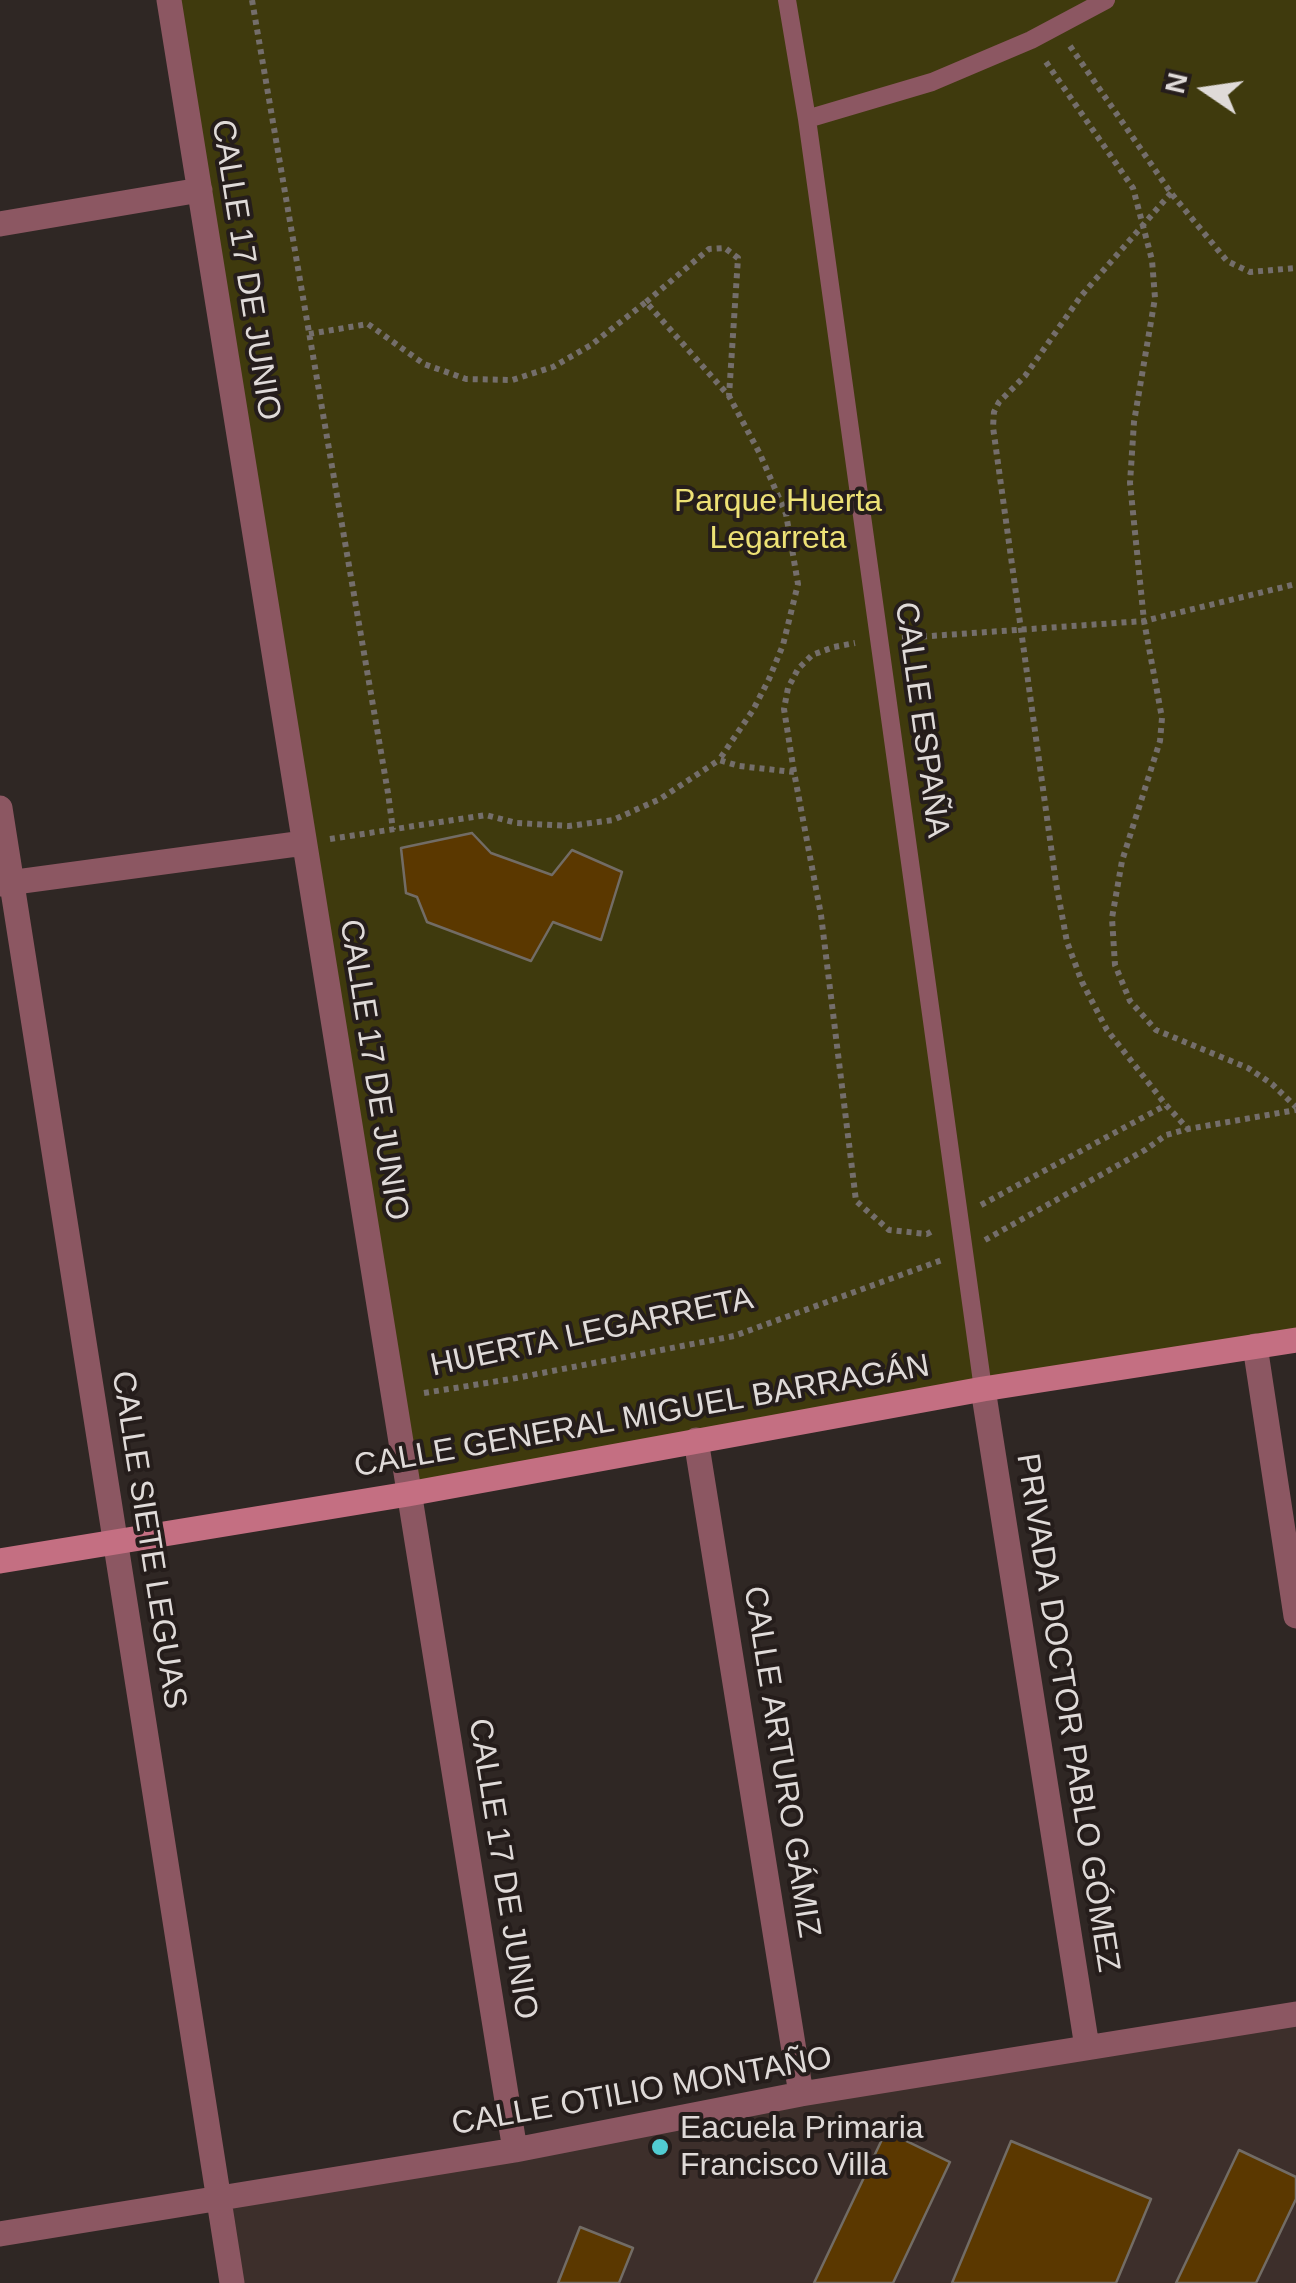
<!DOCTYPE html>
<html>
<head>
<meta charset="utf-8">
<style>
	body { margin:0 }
	#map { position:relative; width:1296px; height:2283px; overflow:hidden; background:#2f2724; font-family:Arial,sans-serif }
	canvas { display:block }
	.north { position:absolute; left:1156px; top:40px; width:100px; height:100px; -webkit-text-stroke:8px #251d1b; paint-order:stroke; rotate:283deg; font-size:28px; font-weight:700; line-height:40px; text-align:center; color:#dfdad8 }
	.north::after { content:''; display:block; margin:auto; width:35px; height:45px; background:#dfdad8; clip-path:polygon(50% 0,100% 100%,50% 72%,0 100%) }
</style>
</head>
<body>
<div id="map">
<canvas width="1296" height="2283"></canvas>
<div class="north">N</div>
</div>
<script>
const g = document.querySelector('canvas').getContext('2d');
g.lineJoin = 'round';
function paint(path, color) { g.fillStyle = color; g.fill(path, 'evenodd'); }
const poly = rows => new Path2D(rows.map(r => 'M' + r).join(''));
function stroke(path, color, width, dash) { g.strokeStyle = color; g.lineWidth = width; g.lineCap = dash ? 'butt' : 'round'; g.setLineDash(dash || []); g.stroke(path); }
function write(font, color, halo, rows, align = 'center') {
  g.font = font + ' Arial,sans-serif'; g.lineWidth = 8; g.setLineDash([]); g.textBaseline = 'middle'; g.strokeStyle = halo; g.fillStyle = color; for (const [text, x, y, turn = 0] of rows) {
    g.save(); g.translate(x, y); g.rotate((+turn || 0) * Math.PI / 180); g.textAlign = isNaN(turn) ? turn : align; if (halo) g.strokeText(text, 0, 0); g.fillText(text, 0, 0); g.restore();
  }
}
paint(poly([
	[1296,2013,1296,2283,232,2283,219,2200]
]), '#3d2f2b');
paint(poly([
	[169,0,1296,0,1296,1340,408,1494]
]), '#3f3a0d');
const building = poly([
	[472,833,491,853,552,875,572,850,622,872,601,940,553,922,531,961,427,922,417,897,406,893,401,848,472,833],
	[886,2131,950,2162,893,2283,814,2283,886,2131],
	[1011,2141,1151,2199,1116,2283,952,2283,1011,2141],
	[1239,2150,1296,2177,1296,2199,1256,2283,1176,2283,1239,2150],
	[580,2227,633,2248,619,2283,558,2283,580,2227]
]);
paint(building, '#5b3800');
stroke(building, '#726c65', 2.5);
stroke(poly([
	[252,0,388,793,393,830],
	[1070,46,1171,193,1227,261,1250,272,1296,268],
	[1046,62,1133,188,1152,260,1155,298,1134,422,1130,483,1144,621,1162,718,1160,741,1122,861,1112,918,1115,965,1130,1001,1156,1030,1248,1068,1272,1084,1296,1107],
	[1171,193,1081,296,1025,376,999,402,994,412,993,427,1056,883,1067,942,1082,982,1107,1030,1166,1105,1188,1129],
	[646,302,709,249,725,248,738,258,729,396],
	[309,334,368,324,424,364,466,379,512,380,553,367,591,345,646,302,729,396,760,454,786,514,798,584,783,645,769,679,753,710,719,760],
	[902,638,1144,621,1296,584],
	[794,772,784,709,788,688,798,669,812,655,834,647,855,643],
	[330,839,486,815,517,823,569,826,613,820,660,799,719,760,739,766,794,772,821,915,856,1201,889,1230,927,1234,934,1230],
	[981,1205,1166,1105],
	[985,1240,1145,1150,1166,1135,1188,1129,1296,1110],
	[424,1393,511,1379,734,1336,942,1260]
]), '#746e6b', 6, [5, 5]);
stroke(poly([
	[787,0,807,119,983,1389],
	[807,119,932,82,1031,40,1106,0]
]), '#8c5762', 18);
stroke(poly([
	[169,0,515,2150],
	[0,224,200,190],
	[0,808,232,2283],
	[0,884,304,843],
	[1255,1346,1296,1616],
	[983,1389,1087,2047],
	[696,1440,801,2094],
	[0,2234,515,2150,801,2094,1296,2014]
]), '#8c5762', 25);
stroke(poly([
	[0,1561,408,1494,983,1389,1296,1340]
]), '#c46f82', 25);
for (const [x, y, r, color] of [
	[660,2147,10,"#51ccd2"]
]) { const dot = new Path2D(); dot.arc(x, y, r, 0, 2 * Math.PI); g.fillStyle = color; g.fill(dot); stroke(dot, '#251d1b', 4); }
write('32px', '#dfdad8', '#251d1b', [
	["CALLE 17 DE JUNIO",245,270,81],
	["CALLE ESPAÑA",921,720,82],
	["CALLE 17 DE JUNIO",373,1070,81],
	["HUERTA LEGARRETA",592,1333,-12],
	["CALLE GENERAL MIGUEL BARRAGÁN",642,1417,-10],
	["CALLE SIETE LEGUAS",148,1540,81],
	["PRIVADA DOCTOR PABLO GÓMEZ",1067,1713,81],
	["CALLE ARTURO GÁMIZ",781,1762,81],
	["CALLE 17 DE JUNIO",502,1869,81],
	["CALLE OTILIO MONTAÑO",642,2092,-10]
]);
write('32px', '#ede175', '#251d1b', [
	["Parque Huerta",778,502],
	["Legarreta",778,539]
]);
write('32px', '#dfdad8', '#251d1b', [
	["Eacuela Primaria",680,2129],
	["Francisco Villa",680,2166]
], 'left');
</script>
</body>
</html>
